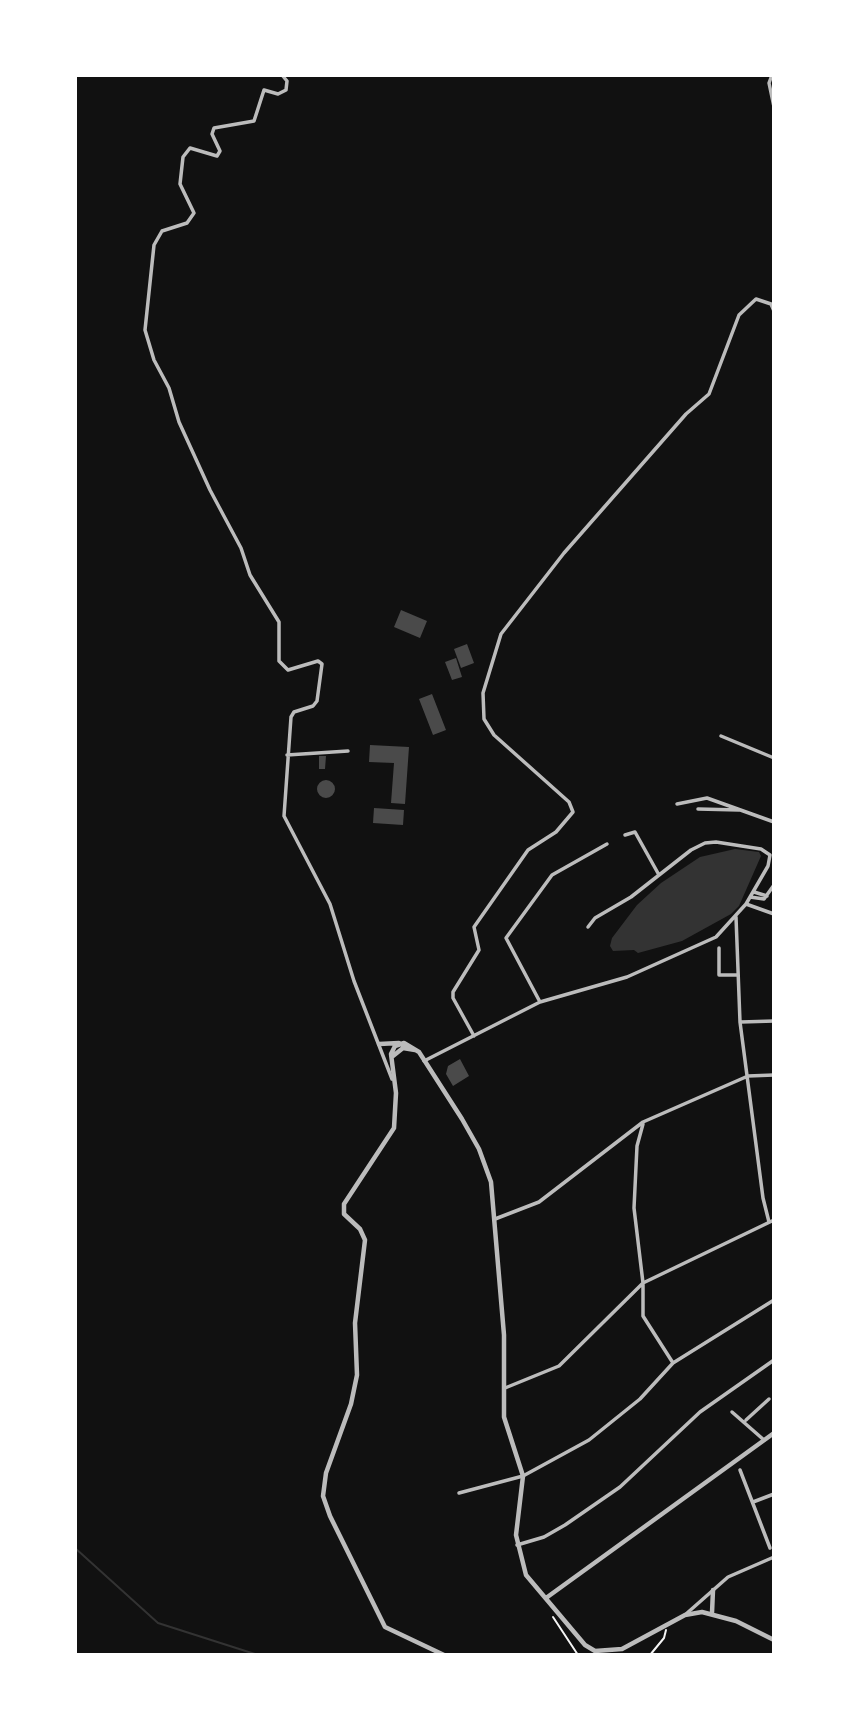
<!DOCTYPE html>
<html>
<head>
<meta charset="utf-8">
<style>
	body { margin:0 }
	#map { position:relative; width:849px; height:1730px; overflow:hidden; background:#111; font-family:Arial,sans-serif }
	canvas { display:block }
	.frame { position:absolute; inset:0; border:77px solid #fff; pointer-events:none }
</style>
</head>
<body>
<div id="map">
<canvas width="849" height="1730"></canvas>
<div class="frame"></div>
</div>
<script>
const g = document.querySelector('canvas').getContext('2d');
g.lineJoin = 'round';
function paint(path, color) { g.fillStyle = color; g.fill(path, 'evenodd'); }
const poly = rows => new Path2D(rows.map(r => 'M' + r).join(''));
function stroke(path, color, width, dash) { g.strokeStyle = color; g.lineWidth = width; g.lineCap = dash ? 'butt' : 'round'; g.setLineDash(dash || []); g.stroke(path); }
paint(poly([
	[735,849,759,852,761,856,739,906,731,914,682,941,638,953,634,950,613,951,610,946,612,938,637,905,661,883,700,857]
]), '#333');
stroke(poly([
	[75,1548,158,1623,258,1655]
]), '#333', 2);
paint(poly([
	[401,610,427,621,420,638,394,627],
	[467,644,474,663,461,668,454,649],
	[456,658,462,677,452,680,445,662],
	[432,694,446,730,433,735,419,699],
	[370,745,409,747,405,804,391,803,394,763,369,762],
	[319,756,326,756,325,769,319,769],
	'317 789a9 9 0 1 1 18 0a9 9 0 1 1-18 0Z',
	[374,808,404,810,403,825,373,823],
	[460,1059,469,1076,453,1086,446,1074,448,1066]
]), '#4a4a4a');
stroke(poly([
	[553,1617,578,1655],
	[650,1655,664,1638,666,1630]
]), '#f5f5f5', 2);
stroke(poly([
	[282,75,287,81,286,90,278,94,264,90,254,121,214,128,212,134,220,151,217,156,190,148,183,157,180,184,194,213,187,223,162,231,154,245,145,330,154,360,169,388,179,422,210,490,241,548,250,575,279,622,279,661,288,670,318,661,322,664,317,701,313,706,294,712,291,717,284,816,330,904,354,981,392,1079],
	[772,75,769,83,774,107],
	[721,736,774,758],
	[287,755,348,751],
	[677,804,707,798,774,822],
	[698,809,739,810],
	[625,835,635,832,659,875],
	[754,892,767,896],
	[750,897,764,899,774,885],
	[746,904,774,914],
	[736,917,740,1022,763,1198,769,1222],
	[719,948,719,975,738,975],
	[540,1002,506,938,552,875,607,844],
	[741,1022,774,1021],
	[474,1036,453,998,453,992,479,950,474,927,528,850,556,832,573,812,569,802,494,735,484,719,483,693,501,634,564,553,686,414,709,394,739,315,756,299,771,304,774,311],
	[424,1061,540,1002,627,977,716,937,746,904,768,866,770,855,761,849,716,842,705,843,691,850,631,897,595,918,588,927],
	[643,1124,637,1146,634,1208,643,1283,643,1316,673,1363],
	[495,1219,539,1202,643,1122,748,1076,774,1075],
	[505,1388,559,1366,643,1283,774,1220],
	[732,1412,764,1440],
	[746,1420,769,1399],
	[740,1470,770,1548],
	[459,1493,523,1476,589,1440,640,1399,673,1363,774,1300],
	[753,1502,774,1494],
	[517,1545,544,1537,565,1525,620,1487,700,1412,774,1360],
	[686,1614,728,1577,774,1557]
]), '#bcbcbc', 3.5);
stroke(poly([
	[379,1044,399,1043],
	[393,1056,403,1048,415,1050],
	[546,1598,774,1433],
	[712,1613,713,1590],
	[444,1655,385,1627,330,1516,323,1496,326,1473,351,1404,357,1375,355,1323,365,1240,360,1229,344,1214,344,1204,394,1128,396,1093,391,1054,395,1046,404,1043,419,1052,462,1119,479,1149,491,1182,504,1335,504,1417,523,1476,516,1535,526,1575,585,1645,595,1651,622,1649,685,1615,702,1612,736,1621,774,1640]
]), '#bcbcbc', 4.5);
</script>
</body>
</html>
